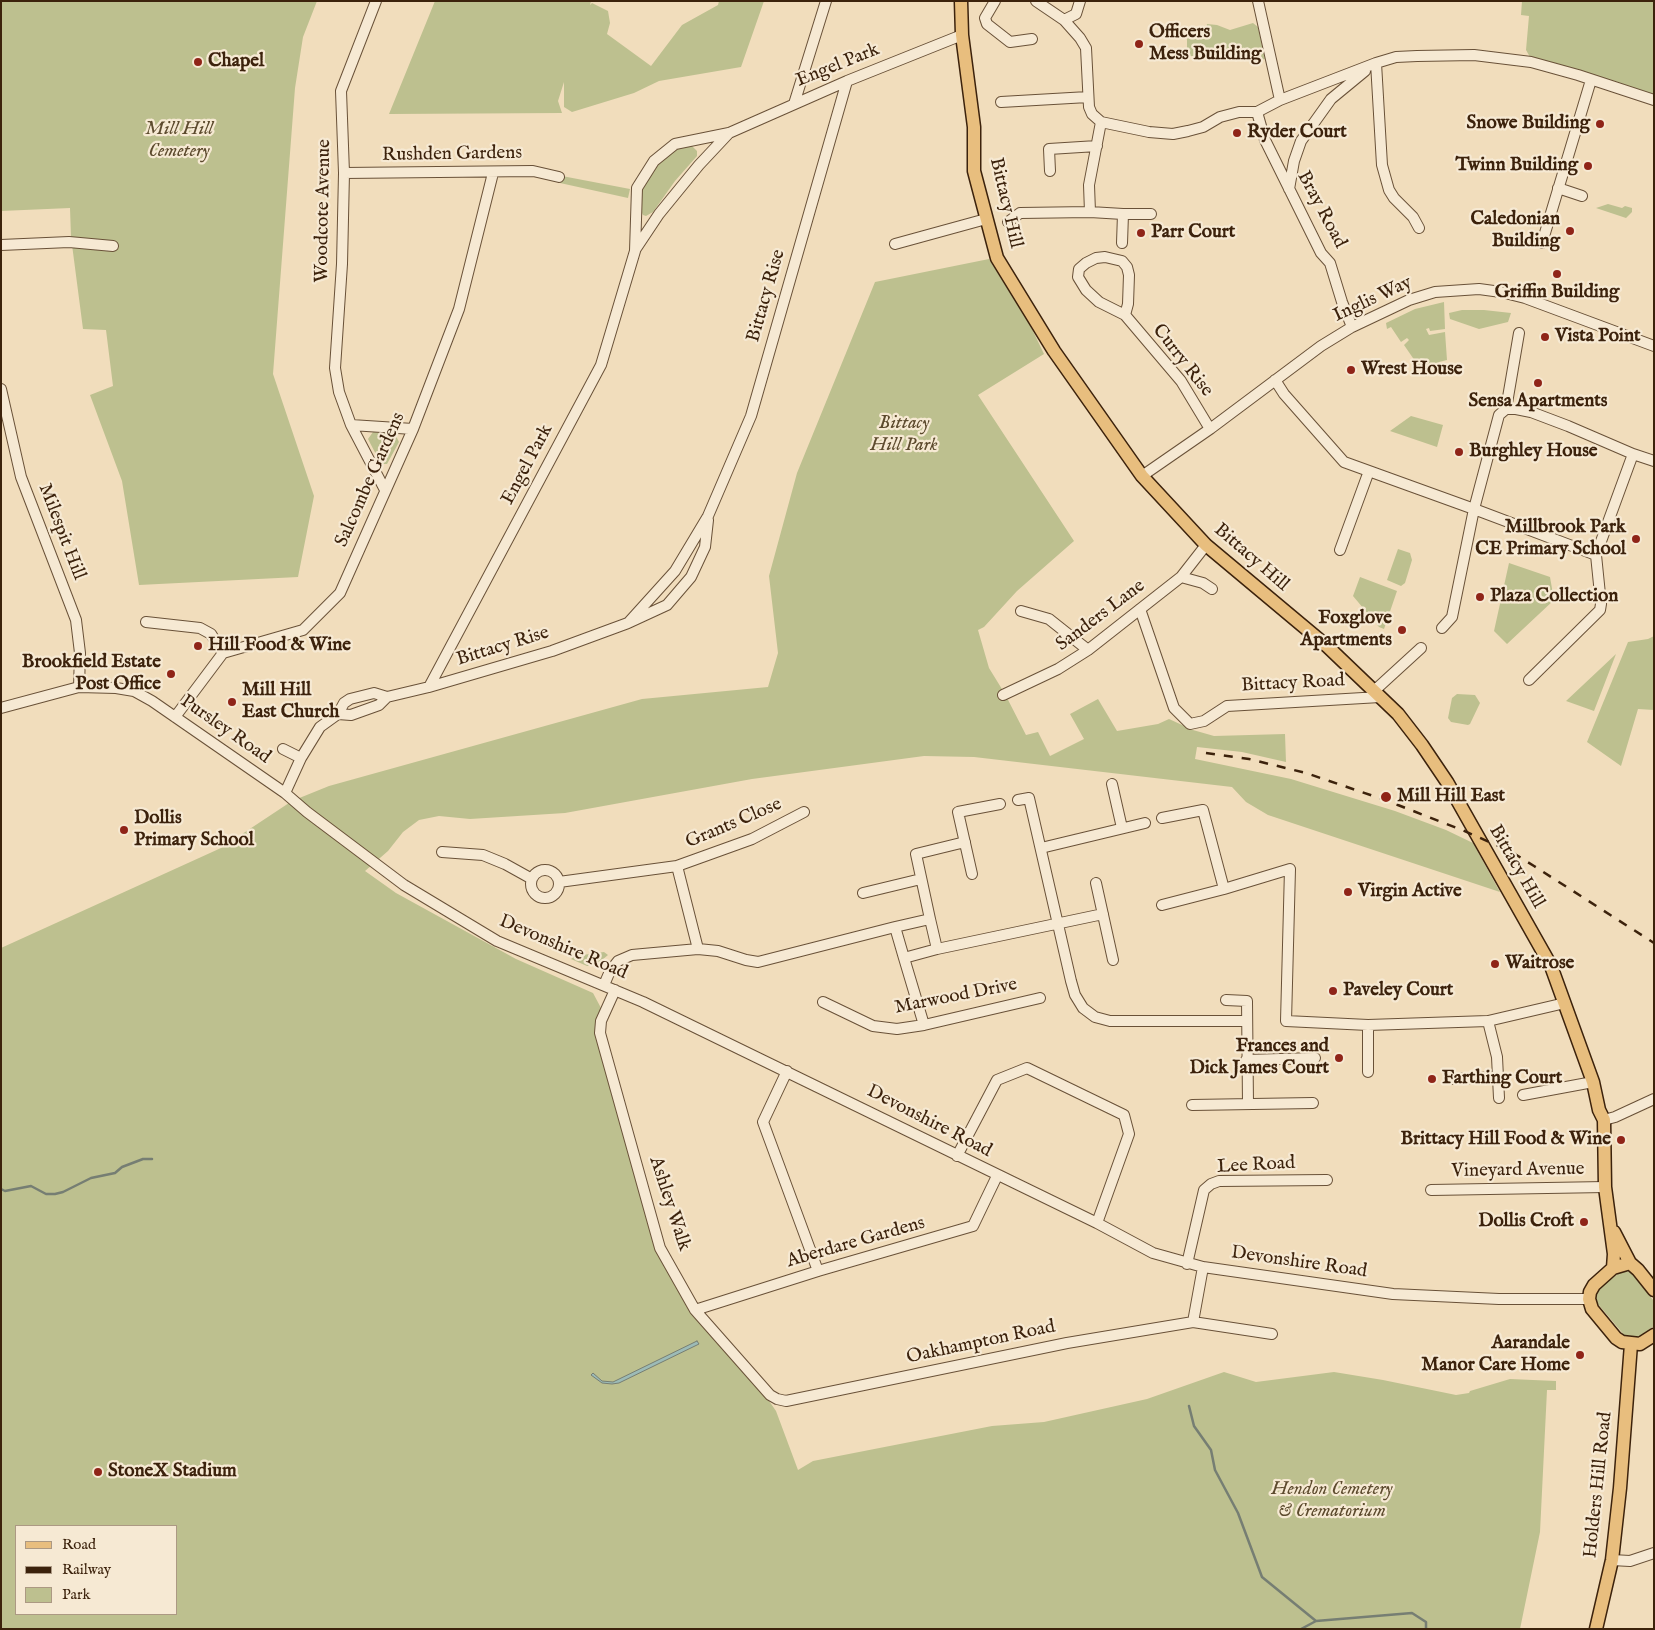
<!DOCTYPE html>
<html>
<head>
<meta charset="utf-8">
<style>
	body { margin:0 }
	#map { position:relative; width:1655px; height:1630px; overflow:hidden; background:#f1ddbc; font-family:"IM FELL English",serif }
	canvas { display:block }
	.frame { position:absolute; inset:0; border:2px solid #3c220c; pointer-events:none }
	.legend { position:absolute; left:15px; top:1525px; width:162px; height:90px; box-sizing:border-box; background:#f6e9d3; border:1px solid #ac9983; margin:0; padding:6px 9px; list-style:none; font-size:15px; color:#3c220c }
	.legend li { display:flex; align-items:center; gap:10px; height:25px }
	.legend b { width:25px; border:1px solid #ac9983 }
</style>
</head>
<body>
<div id="map">
<canvas width="1655" height="1630"></canvas>
<div class="frame"></div>
<ul class="legend">
<li><b style="height:6px;background:#e8be7e"></b>Road</li>
<li><b style="height:6px;background:#3c220c"></b>Railway</li>
<li><b style="height:14px;background:#bdc08f"></b>Park</li>
</ul>
</div>
<script>
const g = document.querySelector('canvas').getContext('2d');
g.lineJoin = 'round';
function paint(path, color) { g.fillStyle = color; g.fill(path, 'evenodd'); }
const poly = rows => new Path2D(rows.map(r => 'M' + r).join(''));
function stroke(path, color, width, dash) { g.strokeStyle = color; g.lineWidth = width; g.lineCap = dash ? 'butt' : 'round'; g.setLineDash(dash || []); g.stroke(path); }
function write(font, color, halo, rows, align = 'center') {
  g.font = font + ' "IM FELL English",serif'; g.lineWidth = 4.5; g.setLineDash([]); g.textBaseline = 'middle'; g.strokeStyle = halo; g.fillStyle = color; for (const [text, x, y, turn = 0] of rows) {
    g.save(); g.translate(x, y); g.rotate((+turn || 0) * Math.PI / 180); g.textAlign = isNaN(turn) ? turn : align; if (halo) g.strokeText(text, 0, 0); g.fillText(text, 0, 0); g.restore();
  }
}
paint(poly([
	[1,1,317,1,303,37,295,88,273,374,314,496,298,577,139,585,122,481,90,395,113,386,106,330,83,329,71,237,70,208,1,211],
	[435,1,591,1,590,5,592,3,608,11,610,23,607,34,651,66,682,25,718,5,719,1,764,1,741,67,659,81,634,93,572,112,564,107,564,82,558,101,562,113,389,114],
	[1522,1,1654,1,1654,95,1530,57,1526,50,1529,16,1521,15],
	[1253,23,1258,27,1265,59,1252,61,1239,58,1195,59,1195,56,1187,56,1187,31,1206,32,1207,24,1217,25,1230,30],
	[681,146,692,146,697,151,697,156,675,181,653,212,646,216,643,215,641,211,642,188,657,163,673,151],
	[562,176,630,189,628,198,560,183],
	[1608,204,1622,208,1625,206,1632,208,1632,212,1626,218,1596,208],
	[989,259,1031,327,1044,354,978,395,1074,541,1017,591,984,627,978,630,989,668,1005,694,1026,735,1038,732,1050,756,1084,739,1070,714,1098,699,1117,731,1158,724,1169,719,1193,730,1214,736,1285,734,1286,762,1242,752,1197,747,1195,759,1291,779,1395,811,1446,830,1473,843,1500,892,1268,815,1246,802,1232,787,974,757,924,756,752,779,565,813,470,819,439,816,419,820,403,832,388,851,365,871,396,893,516,959,593,993,601,1008,595,1036,660,1248,691,1313,756,1382,776,1411,798,1470,813,1461,992,1426,1044,1422,1147,1399,1224,1372,1256,1382,1334,1372,1383,1380,1456,1395,1469,1393,1470,1391,1510,1379,1556,1381,1556,1390,1547,1390,1540,1532,1520,1629,1,1629,1,948,221,848,292,801,329,786,642,699,768,687,778,653,769,576,797,473,875,282],
	[16,1526,176,1526,176,1614,16,1614],
	[1444,302,1445,329,1430,331,1429,328,1426,329,1429,335,1445,332,1447,360,1439,362,1426,377,1404,345,1409,340,1407,338,1401,342,1391,327,1387,329,1386,323,1415,309],
	[1462,310,1484,310,1511,313,1508,322,1479,329,1450,319,1449,313],
	[1411,416,1443,425,1437,447,1390,431],
	[373,432,395,434,399,442,387,464,381,464,368,439],
	[1398,549,1410,553,1412,560,1405,583,1401,586,1387,580],
	[1509,563,1550,577,1554,600,1507,644,1494,631],
	[1360,577,1397,591,1384,629,1379,627,1353,596],
	[1654,636,1654,710,1638,709,1621,766,1587,742,1628,642,1648,639],
	[1616,654,1594,711,1566,701],
	[1457,694,1475,695,1480,703,1470,724,1468,725,1451,722,1448,718,1452,698],
	[604,952,608,955,596,965,587,966,571,959,575,956],
	[1622,1271,1630,1272,1654,1301,1654,1326,1638,1337,1625,1336,1597,1303,1595,1296,1599,1288]
]), '#bdc08f');
const water = poly([
	[697,1341,699,1344,619,1383,612,1384,602,1383,591,1375,593,1373,602,1381,613,1382,697,1341]
]);
paint(water, '#9cbbb7');
stroke(water, '#767e73', 1);
stroke(poly([
	[1,1189,5,1191,31,1186,46,1194,55,1194,63,1192,91,1178,115,1173,122,1167,143,1159,152,1159],
	[1189,1406,1194,1426,1211,1450,1215,1470,1238,1513,1262,1577,1316,1621],
	[1301,1629,1316,1621,1412,1613,1426,1622,1426,1629]
]), '#767e73', 2.5);
const minor = poly([
	[376,1,341,91,344,173,342,264,335,368,339,392,351,425,385,490],
	[995,1,985,18,987,24,1010,42,1032,39],
	[1036,1,1064,20,1080,38,1086,48,1089,107,1092,114,1101,122,1089,185,1090,212],
	[1258,1,1280,100],
	[1064,20,1076,14,1080,1],
	[1376,63,1382,165,1389,190,1394,198,1413,217,1419,228],
	[1001,102,1088,97],
	[794,104,826,1],
	[1257,112,1265,140,1321,253,1330,263,1342,302,1352,327],
	[1101,122,1149,132,1173,134,1188,131,1203,127,1220,117,1239,112,1257,112,1280,100,1376,63,1396,57,1417,56,1474,55,1531,62,1578,75,1654,100],
	[1050,171,1049,149,1097,146],
	[344,173,533,171,559,177],
	[1558,188,1582,196],
	[1289,189,1294,161,1301,141,1331,99,1365,71],
	[1008,222,1020,213,1090,212,1123,214],
	[1122,243,1123,214,1151,214],
	[1542,243,1591,80],
	[895,244,986,219],
	[1,245,69,242,113,246],
	[635,250,659,214,699,165,729,133],
	[1125,315,1128,304,1129,275,1127,267,1122,261,1105,257,1096,258,1086,263,1079,269,1078,277,1086,290,1099,302,1125,315,1181,381,1210,429],
	[1275,380,1284,394,1344,462,1474,509,1596,555],
	[1,389,21,477,76,620,80,653,79,687],
	[1506,409,1519,333],
	[351,425,413,429],
	[1142,476,1210,429,1321,346,1352,327,1409,300,1435,292,1479,289,1501,292,1525,298,1654,346],
	[1340,550,1369,471],
	[1181,577,1203,583,1212,589],
	[1140,609,1174,708,1190,724,1204,721,1227,706,1380,697],
	[1021,611,1049,619,1088,650],
	[146,622,200,628,211,634,223,653],
	[628,623,675,571,708,516,751,416,847,81],
	[1442,628,1452,617,1474,509,1499,415,1506,409,1516,409,1531,412,1568,426,1633,454,1654,461],
	[1529,680,1600,610,1601,604,1596,555,1633,454],
	[429,687,601,365,635,251,637,188,654,161,675,144,729,133,847,81,962,35],
	[1374,691,1421,648],
	[1003,695,1058,669,1088,650,1181,577,1206,545],
	[1,708,79,687,116,688,134,691,152,701,285,793,307,812,404,885,497,941,643,1002,1097,1223,1153,1253,1203,1267,1393,1294,1499,1299,1589,1299],
	[338,714,351,715,379,705,387,697,429,687,552,651,628,623,667,605,691,577,705,547,708,520],
	[175,717,223,653,303,630,340,593,413,429,459,309,493,173],
	[283,749,301,758],
	[1112,784,1122,828],
	[285,793,301,758,320,727,338,714,344,703,350,699,374,693,387,697],
	[1018,800,1029,798,1071,981,1075,995,1083,1008,1095,1017,1110,1021,1247,1021],
	[1162,818,1203,810,1224,889],
	[1041,848,1145,823],
	[442,852,483,855,505,864,532,879],
	[677,866,698,949],
	'531 884a14 14 0 1 1 28 0a14 14 0 1 1-28 0Z',
	[972,874,958,812,1000,804],
	[559,882,677,866,752,839,804,812],
	[1096,883,1113,960],
	[863,893,921,879],
	[1162,905,1224,889,1290,869,1286,1021,1368,1025,1488,1021,1565,1003],
	[930,919,916,854,965,842],
	[937,949,1103,914],
	[904,958,924,1025],
	[604,985,610,971,618,961,632,955,698,949,718,951,746,960,758,962,895,927,930,919,937,949,904,958,895,927],
	[615,990,601,1021,600,1033,660,1248,695,1310,770,1395,777,1399,786,1401,1067,1343,1193,1322,1272,1334],
	[1226,1000,1247,1001,1248,1104],
	[823,1002,873,1026,897,1029,924,1025,1040,998],
	[1488,1021,1497,1057,1499,1098],
	[1368,1025,1368,1072],
	[1246,1060,1315,1058],
	[787,1071,763,1122,818,1271],
	[1452,1079,1497,1077],
	[1523,1095,1593,1082],
	[1192,1105,1313,1103],
	[1604,1120,1615,1117,1654,1099],
	[957,1156,997,1080,1027,1068,1124,1115,1129,1134,1097,1223],
	[1431,1190,1605,1187],
	[1187,1264,1204,1190,1211,1184,1219,1181,1327,1180],
	[695,1310,818,1271,973,1226,997,1176],
	[1193,1322,1203,1267],
	[1612,1560,1630,1561,1654,1553]
]);
const major = poly([
	[961,1,962,35,974,127,974,171,997,258,1054,351,1142,476,1206,545,1328,647,1398,714,1422,745,1447,782,1551,966,1593,1082,1599,1110,1604,1120,1605,1187,1614,1254,1613,1268],
	[1614,1232,1630,1263,1638,1270,1654,1290],
	[1630,1263,1613,1268,1594,1285,1590,1292,1589,1299,1592,1309,1616,1338,1622,1342,1640,1344,1654,1335],
	[1596,1629,1612,1560,1620,1488,1631,1344]
]);
stroke(minor, '#695138', 12);
stroke(major, '#3c220c', 15);
stroke(minor, '#f6e9d3', 10);
stroke(major, '#e8be7e', 12);
stroke(poly([
	[1206,753,1249,759,1306,773,1385,800,1462,830,1510,851,1534,866,1654,943]
]), '#3c220c', 2.5, [9, 9]);
for (const [x, y, r, color] of [
	[1139,44,5,"#8f2418"],
	[198,62,5,"#8f2418"],
	[1600,124,5,"#8f2418"],
	[1237,133,5,"#8f2418"],
	[1588,166,5,"#8f2418"],
	[1570,231,5,"#8f2418"],
	[1141,233,5,"#8f2418"],
	[1557,274,5,"#8f2418"],
	[1545,337,5,"#8f2418"],
	[1351,370,5,"#8f2418"],
	[1538,383,5,"#8f2418"],
	[1459,452,5,"#8f2418"],
	[1636,539,5,"#8f2418"],
	[1480,597,5,"#8f2418"],
	[1402,630,5,"#8f2418"],
	[198,646,5,"#8f2418"],
	[171,674,5,"#8f2418"],
	[232,702,5,"#8f2418"],
	[1386,797,6,"#8f2418"],
	[124,830,5,"#8f2418"],
	[1348,892,5,"#8f2418"],
	[1495,964,5,"#8f2418"],
	[1333,991,5,"#8f2418"],
	[1339,1058,5,"#8f2418"],
	[1432,1079,5,"#8f2418"],
	[1621,1140,5,"#8f2418"],
	[1584,1222,5,"#8f2418"],
	[1580,1355,5,"#8f2418"],
	[98,1472,5,"#8f2418"]
]) { const dot = new Path2D(); dot.arc(x, y, r, 0, 2 * Math.PI); g.fillStyle = color; g.fill(dot); stroke(dot, '#f6e9d3', 2); }
write('bold 19px', '#3c220c', '#f6e9d3', [
	["Officers",1149,33],
	["Mess Building",1149,55],
	["Chapel",208,62],
	["Snowe Building",1590,124,"right"],
	["Ryder Court",1247,133],
	["Twinn Building",1578,166,"right"],
	["Caledonian",1560,220,"right"],
	["Building",1560,242,"right"],
	["Parr Court",1151,233],
	["Griffin Building",1557,293,"center"],
	["Vista Point",1555,337],
	["Wrest House",1361,370],
	["Sensa Apartments",1538,402,"center"],
	["Burghley House",1469,452],
	["Millbrook Park",1626,528,"right"],
	["CE Primary School",1626,550,"right"],
	["Plaza Collection",1490,597],
	["Foxglove",1392,619,"right"],
	["Apartments",1392,641,"right"],
	["Hill Food & Wine",208,646],
	["Brookfield Estate",161,663,"right"],
	["Post Office",161,685,"right"],
	["Mill Hill",242,691],
	["East Church",242,713],
	["Mill Hill East",1397,797],
	["Dollis",134,819],
	["Primary School",134,841],
	["Virgin Active",1358,892],
	["Waitrose",1505,964],
	["Paveley Court",1343,991],
	["Frances and",1329,1047,"right"],
	["Dick James Court",1329,1069,"right"],
	["Farthing Court",1442,1079],
	["Brittacy Hill Food & Wine",1611,1140,"right"],
	["Dollis Croft",1574,1222,"right"],
	["Aarandale",1570,1344,"right"],
	["Manor Care Home",1570,1366,"right"],
	["StoneX Stadium",108,1472]
], 'left');
write('19px', '#3c220c', '#f6e9d3', [
	["Engel Park",838,66,-22],
	["Rushden Gardens",452,155,-1],
	["Bittacy Hill",1005,203,77],
	["Bray Road",1321,210,62],
	["Woodcote Avenue",324,211,-89],
	["Bittacy Rise",767,296,-74],
	["Inglis Way",1373,300,-25],
	["Curry Rise",1182,361,52],
	["Engel Park",528,465,-62],
	["Salcombe Gardens",371,480,-66],
	["Milespit Hill",61,532,69],
	["Bittacy Hill",1251,558,41],
	["Sanders Lane",1101,616,-37],
	["Bittacy Rise",503,647,-17],
	["Bittacy Road",1293,684,-3],
	["Pursley Road",225,730,35],
	["Grants Close",734,824,-23],
	["Bittacy Hill",1516,867,60],
	["Devonshire Road",563,948,23],
	["Marwood Drive",956,997,-11],
	["Devonshire Road",929,1122,27],
	["Lee Road",1256,1166,-3],
	["Vineyard Avenue",1518,1171,-1],
	["Ashley Walk",669,1204,72],
	["Aberdare Gardens",856,1243,-16],
	["Devonshire Road",1299,1263,8],
	["Oakhampton Road",981,1343,-12],
	["Holders Hill Road",1599,1485,-84]
]);
write('italic 19px', '#5c4a2d', '#f6e9d3', [
	["Mill Hill",179,130],
	["Cemetery",179,152],
	["Bittacy",904,424],
	["Hill Park",904,446],
	["Hendon Cemetery",1332,1490],
	["& Crematorium",1332,1512]
]);
</script>
</body>
</html>
